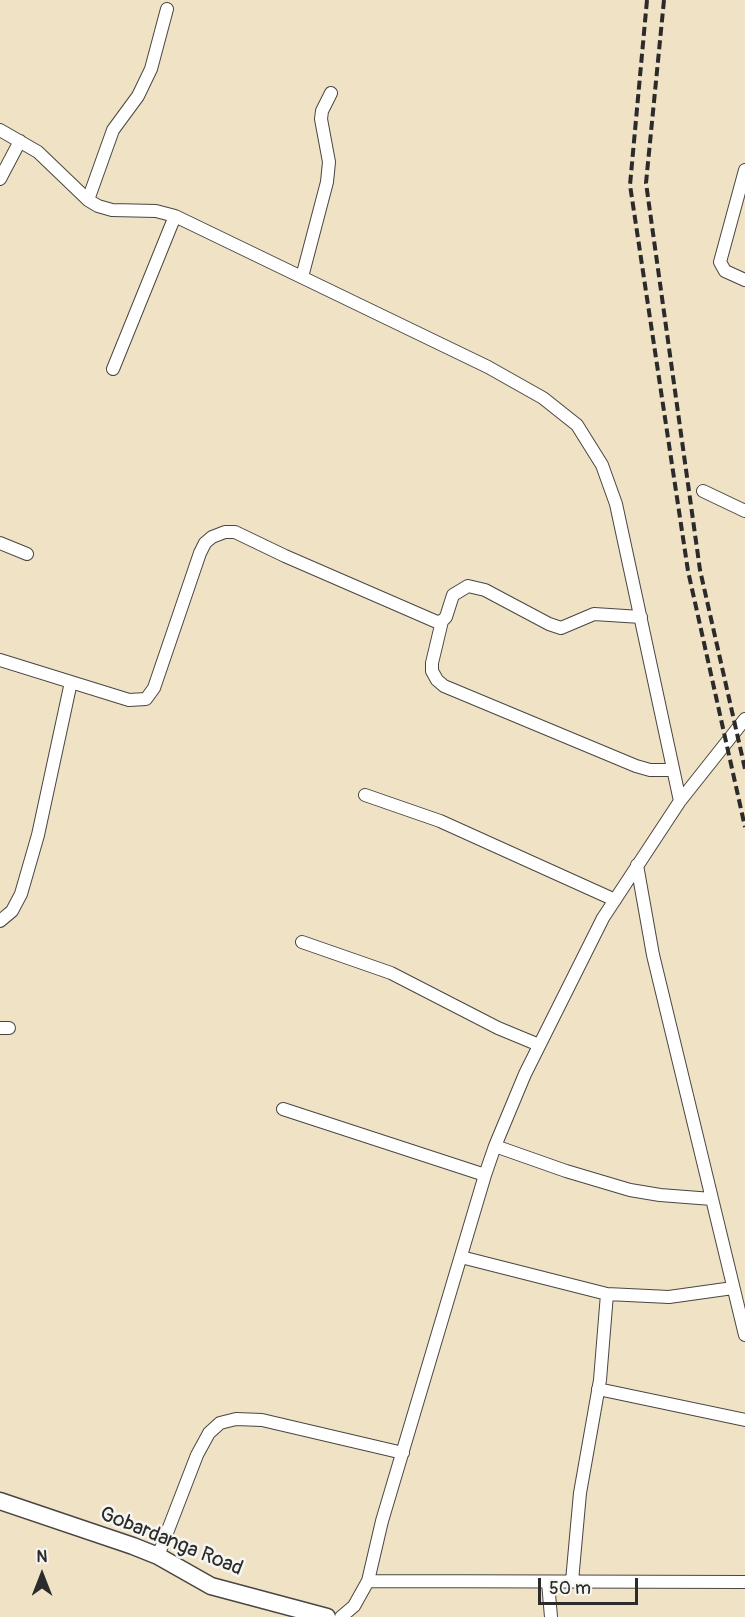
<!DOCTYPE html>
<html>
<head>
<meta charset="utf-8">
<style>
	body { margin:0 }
	#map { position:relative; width:745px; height:1617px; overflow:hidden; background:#f0e2c5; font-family:Pangolin,sans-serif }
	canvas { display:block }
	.north { position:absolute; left:12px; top:1545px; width:60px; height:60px; -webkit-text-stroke:4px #f6f6f2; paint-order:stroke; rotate:0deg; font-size:16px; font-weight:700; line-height:24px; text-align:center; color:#2b2b2b }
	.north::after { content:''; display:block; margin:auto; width:21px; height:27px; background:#2b2b2b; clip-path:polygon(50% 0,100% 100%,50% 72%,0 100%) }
	.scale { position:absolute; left:538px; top:1578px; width:100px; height:27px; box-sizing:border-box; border:3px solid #2b2b2b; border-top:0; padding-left:8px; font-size:18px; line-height:21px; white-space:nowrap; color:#2b2b2b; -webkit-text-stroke:4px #f6f6f2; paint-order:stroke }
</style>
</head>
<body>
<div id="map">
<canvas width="745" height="1617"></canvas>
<div class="north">N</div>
<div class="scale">50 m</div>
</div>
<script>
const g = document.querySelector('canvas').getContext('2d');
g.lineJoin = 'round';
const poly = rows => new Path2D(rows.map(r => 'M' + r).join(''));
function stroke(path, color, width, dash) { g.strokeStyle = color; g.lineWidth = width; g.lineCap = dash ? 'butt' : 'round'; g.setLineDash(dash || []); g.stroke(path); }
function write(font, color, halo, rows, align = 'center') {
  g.font = font + ' Pangolin,sans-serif'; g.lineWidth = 5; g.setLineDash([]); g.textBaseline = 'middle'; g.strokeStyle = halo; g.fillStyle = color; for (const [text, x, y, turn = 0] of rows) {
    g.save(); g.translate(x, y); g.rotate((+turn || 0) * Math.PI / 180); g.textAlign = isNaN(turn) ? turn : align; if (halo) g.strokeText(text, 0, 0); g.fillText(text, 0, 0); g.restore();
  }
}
const street = poly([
	[0,130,38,152,88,200,98,206,112,210,156,211,175,216,488,367,543,398,577,425,602,465,616,504,680,801],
	[745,170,720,262,725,271,745,280],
	[0,179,20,141],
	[88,200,113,130,138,96,151,69,167,9],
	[302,277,327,182,329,162,321,119,322,111,331,93],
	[113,369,175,216],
	[703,491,745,511],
	[0,543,27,554],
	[442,621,432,663,432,671,437,680,444,686,636,766,650,770,673,770],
	[0,660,129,700,146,699,154,688,200,553,205,543,212,537,225,532,235,532,285,556,437,622,442,621,446,617,453,595,468,586,485,590,549,624,561,628,594,614,641,617],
	[365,795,440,821,615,900],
	[637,865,653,955,745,1335],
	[0,921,12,911,21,894,38,835,71,682],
	[302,942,391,973,498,1028,539,1045],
	[0,1028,9,1028],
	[283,1109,485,1175],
	[495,1146,566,1171,630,1190,660,1195,712,1199],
	[461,1257,607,1294,669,1297,733,1288],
	[598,1389,745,1420],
	[158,1556,197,1455,209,1433,220,1423,236,1419,262,1420,403,1453],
	[368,1581,745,1582],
	[572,1581,580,1493,600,1380,607,1294],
	[548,1582,551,1617],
	[341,1617,354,1606,368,1581,382,1521,485,1175,495,1146,525,1074,603,918,680,801,745,719]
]);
const secondary = poly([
	[0,1501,133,1546,158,1556,211,1586,327,1617]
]);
stroke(street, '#494642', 14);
stroke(secondary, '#494642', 19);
stroke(street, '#fff', 12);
stroke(secondary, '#fff', 16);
stroke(poly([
	[647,0,630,185,688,571,745,827],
	[664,0,646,183,700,570,745,769]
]), '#2b2b2b', 4, [9, 4.5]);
write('21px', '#2b2b2b', '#f6f6f2', [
	["Gobardanga Road",171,1542,22]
]);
</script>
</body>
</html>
